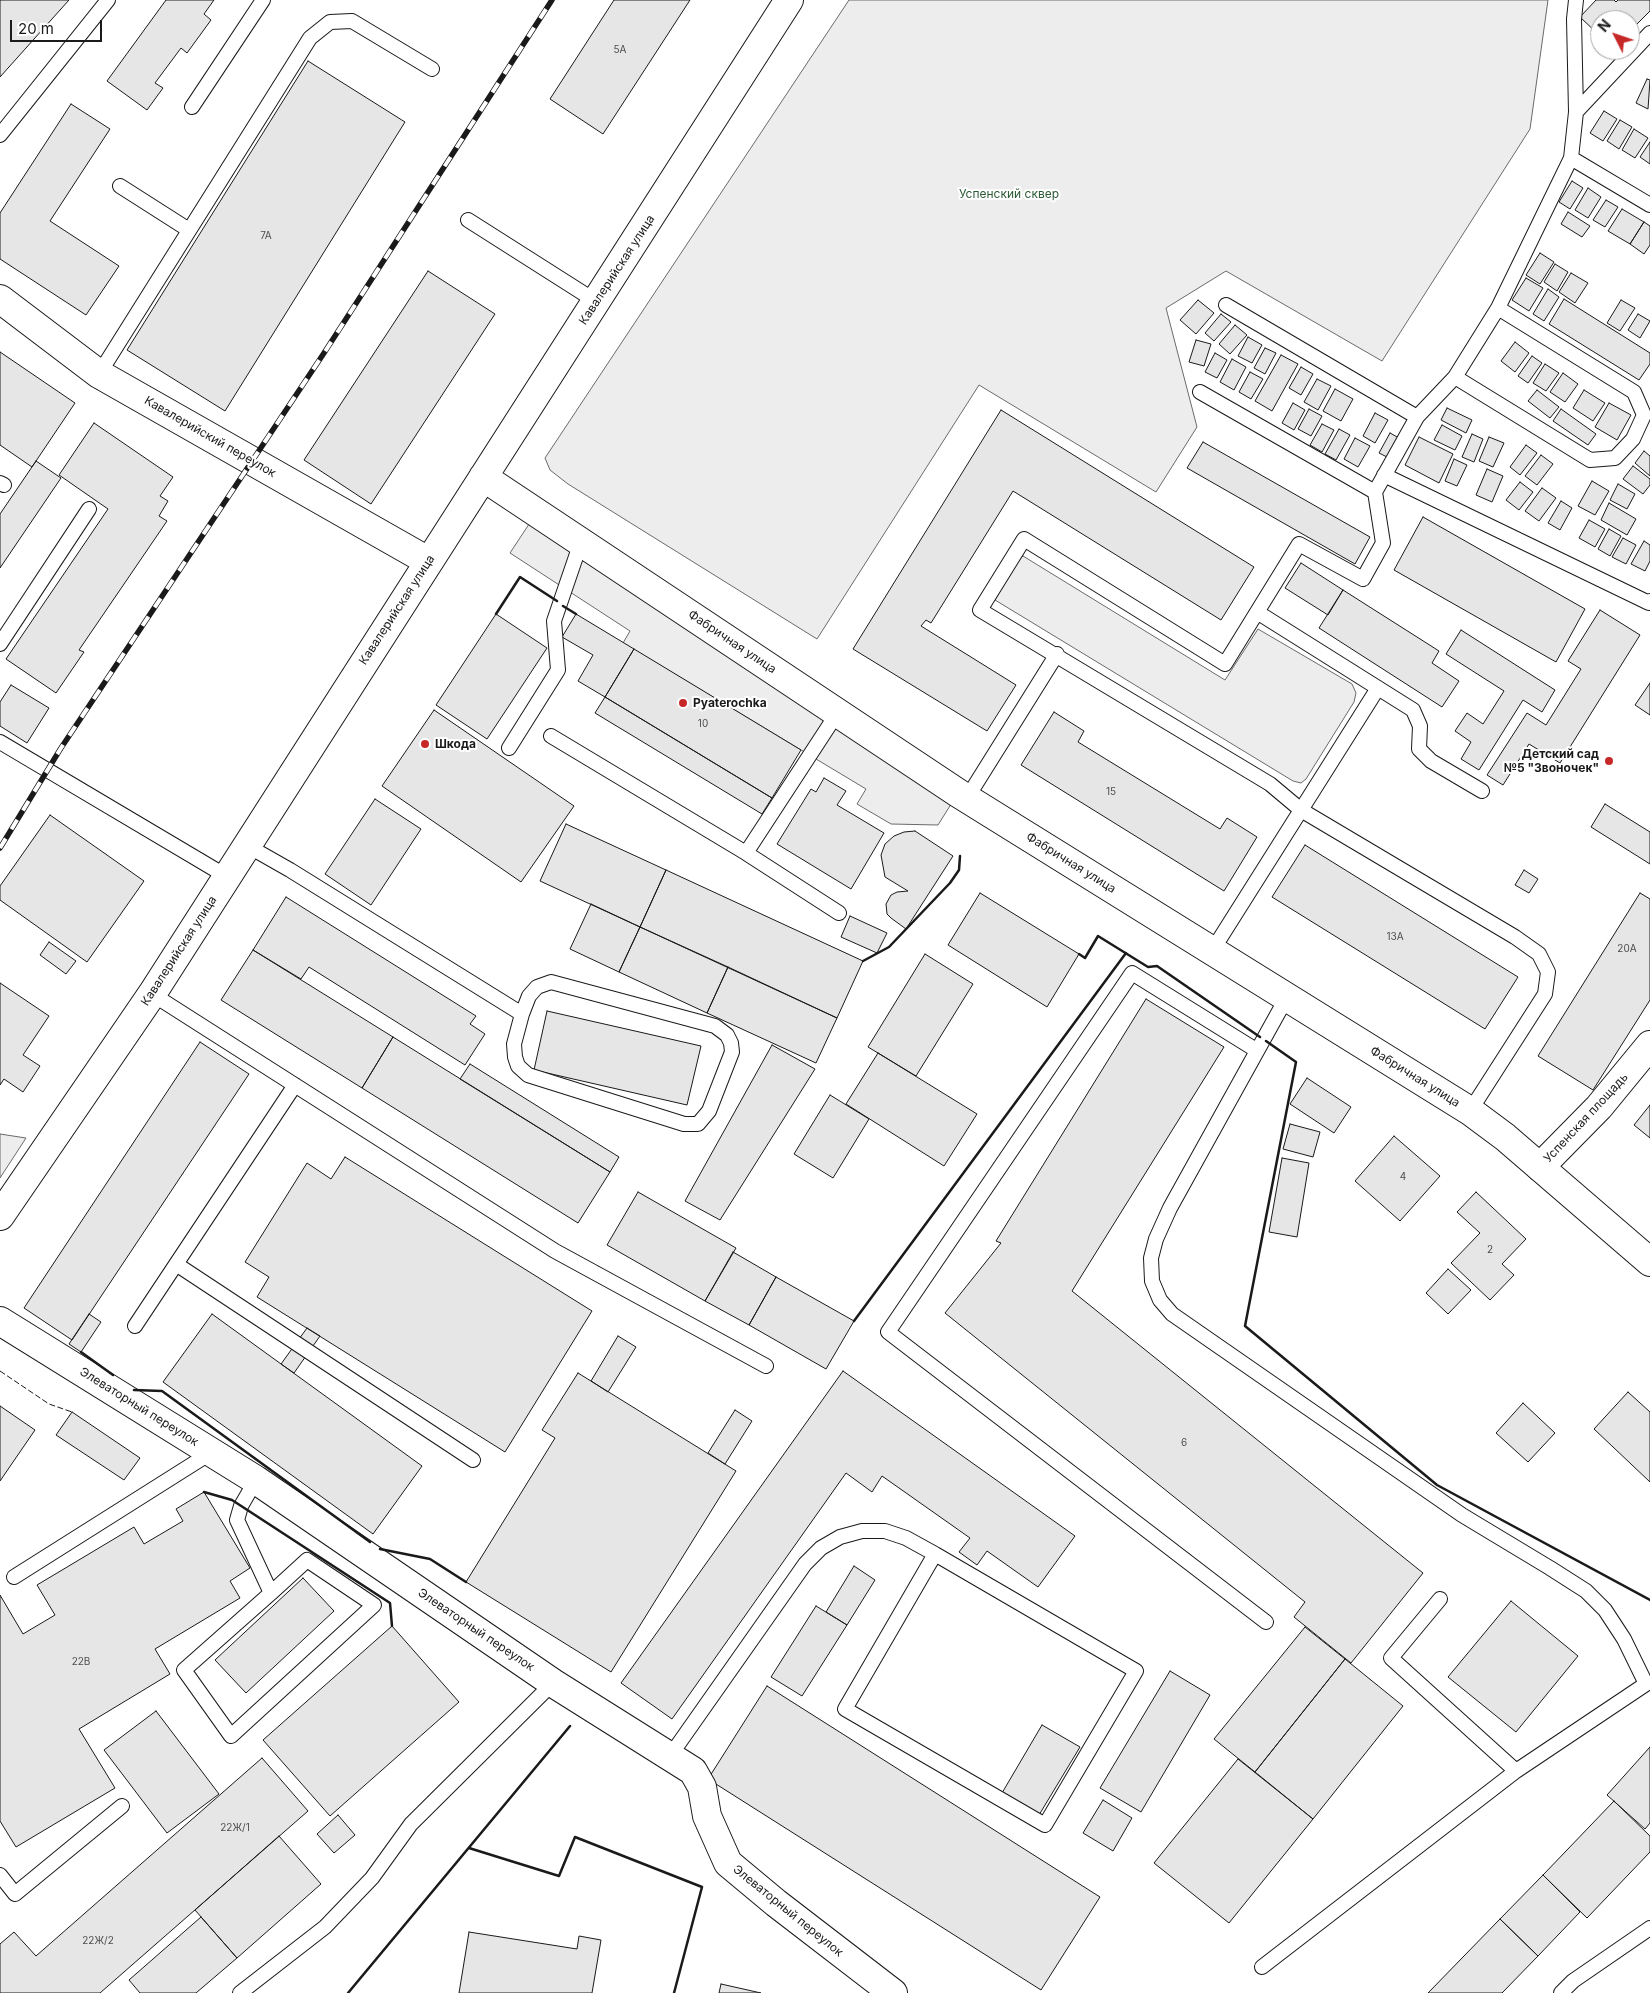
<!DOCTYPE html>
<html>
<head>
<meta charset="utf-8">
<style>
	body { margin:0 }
	#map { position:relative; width:1650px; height:1993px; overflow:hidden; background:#fff; font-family:Inter,sans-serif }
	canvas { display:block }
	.north { position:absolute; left:1590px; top:10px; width:50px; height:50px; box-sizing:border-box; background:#fff; border:1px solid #a3a3a3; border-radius:50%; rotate:311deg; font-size:14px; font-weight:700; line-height:20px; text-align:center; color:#1a1a1a }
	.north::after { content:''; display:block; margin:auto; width:18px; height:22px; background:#c62828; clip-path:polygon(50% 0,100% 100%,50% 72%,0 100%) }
	.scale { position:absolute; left:10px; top:20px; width:92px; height:22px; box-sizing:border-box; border:2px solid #1a1a1a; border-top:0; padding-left:6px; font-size:15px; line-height:18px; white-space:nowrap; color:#1a1a1a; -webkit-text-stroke:4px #fff; paint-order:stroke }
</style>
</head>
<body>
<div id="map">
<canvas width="1650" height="1993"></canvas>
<div class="north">N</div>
<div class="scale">20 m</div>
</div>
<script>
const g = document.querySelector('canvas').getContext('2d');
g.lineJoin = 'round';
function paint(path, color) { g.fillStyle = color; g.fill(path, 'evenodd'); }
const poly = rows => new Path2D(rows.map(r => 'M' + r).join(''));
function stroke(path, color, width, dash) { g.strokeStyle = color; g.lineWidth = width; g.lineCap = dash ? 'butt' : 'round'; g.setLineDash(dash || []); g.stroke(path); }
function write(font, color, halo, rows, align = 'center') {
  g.font = font + ' Inter,sans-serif'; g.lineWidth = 4; g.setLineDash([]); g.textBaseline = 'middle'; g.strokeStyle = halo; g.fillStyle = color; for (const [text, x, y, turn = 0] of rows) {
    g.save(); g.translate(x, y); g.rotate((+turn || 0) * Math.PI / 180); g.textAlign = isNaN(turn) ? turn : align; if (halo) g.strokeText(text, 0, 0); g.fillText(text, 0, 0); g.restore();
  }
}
const built = poly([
	[849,0,1548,0,1530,129,1382,361,1226,271,1166,308,1197,427,1156,492,979,385,817,639,568,484,550,470,545,458,849,0],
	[537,512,958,793,938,825,891,824,857,804,866,789,623,643,630,631,510,553,537,512],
	[1023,556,1225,680,1258,629,1352,684,1356,693,1354,702,1306,779,1301,783,1293,781,995,600,1017,561,1023,556],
	[0,1134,26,1138,0,1178,0,1134]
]);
paint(built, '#ededed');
stroke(built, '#6a6a6a', 1);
const building = poly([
	[0,0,69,0,0,77,0,0],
	[166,0,214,0,204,14,211,20,187,53,181,48,155,83,163,88,147,110,107,81,166,0],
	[614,0,690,0,603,134,550,99,614,0],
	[1596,0,1614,0,1616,2,1618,0,1650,0,1650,11,1630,31,1630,20,1600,20,1600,36,1580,17,1596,0],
	[308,61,405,122,225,411,127,350,308,61],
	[1647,79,1650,80,1648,109,1636,103,1647,79],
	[71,104,110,129,50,221,119,266,86,315,0,259,0,213,71,104],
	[1604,111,1617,119,1603,141,1590,133,1604,111],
	[1620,120,1632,127,1619,149,1607,141,1620,120],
	[1634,129,1648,138,1635,158,1622,150,1634,129],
	[1650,142,1650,164,1640,157,1650,142],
	[1572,181,1583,188,1570,209,1559,202,1572,181],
	[1588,188,1601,197,1588,218,1575,210,1588,188],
	[1606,200,1618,207,1605,227,1593,220,1606,200],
	[1622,209,1644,222,1630,244,1608,231,1622,209],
	[1568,212,1590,226,1582,237,1561,224,1568,212],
	[1644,222,1650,226,1650,245,1644,254,1630,244,1644,222],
	[1540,253,1554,262,1540,284,1526,275,1540,253],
	[1555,264,1568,272,1557,291,1544,282,1555,264],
	[428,271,495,314,371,504,304,460,428,271],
	[1571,273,1588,283,1575,303,1559,292,1571,273],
	[1526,278,1543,288,1529,311,1512,300,1526,278],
	[1548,289,1559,297,1544,321,1533,314,1548,289],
	[1564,299,1650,353,1650,364,1639,380,1549,324,1564,299],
	[1198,300,1214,313,1196,334,1180,320,1198,300],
	[1621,300,1635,308,1620,331,1607,323,1621,300],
	[1221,314,1231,322,1214,341,1205,333,1221,314],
	[1638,314,1650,321,1640,338,1628,330,1638,314],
	[1235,325,1247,335,1230,354,1219,344,1235,325],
	[1248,337,1262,345,1252,363,1238,356,1248,337],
	[1196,340,1211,344,1204,366,1189,362,1196,340],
	[1515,342,1529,353,1515,372,1501,361,1515,342],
	[1265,348,1276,353,1265,374,1254,368,1265,348],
	[0,352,75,403,32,467,0,445,0,352],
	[1215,353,1227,360,1217,378,1205,372,1215,353],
	[1281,355,1298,364,1272,411,1255,401,1281,355],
	[1532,356,1542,363,1528,383,1518,376,1532,356],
	[1232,359,1246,367,1234,390,1220,382,1232,359],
	[1545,364,1559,373,1546,391,1533,383,1545,364],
	[1301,367,1313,374,1301,395,1289,388,1301,367],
	[1250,372,1263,379,1251,399,1239,392,1250,372],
	[1563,373,1578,384,1565,402,1550,392,1563,373],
	[1317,379,1331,386,1318,410,1304,402,1317,379],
	[1335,389,1353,399,1341,421,1323,411,1335,389],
	[1537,390,1559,407,1550,418,1528,401,1537,390],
	[1584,390,1605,403,1593,421,1573,408,1584,390],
	[1293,403,1305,410,1294,430,1282,423,1293,403],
	[1609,403,1631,415,1617,440,1595,427,1609,403],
	[1447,408,1472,420,1466,433,1441,420,1447,408],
	[1309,409,1322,416,1311,436,1298,429,1309,409],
	[1561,409,1596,434,1588,445,1553,421,1561,409],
	[1001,410,1254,567,1221,620,1013,491,931,623,926,620,921,626,1016,685,987,731,853,649,1001,410],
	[1375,413,1388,420,1375,443,1363,436,1375,413],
	[94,423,173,477,160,496,168,501,159,516,167,521,79,650,84,652,56,693,6,659,108,509,59,475,94,423],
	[1322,424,1334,430,1322,452,1310,445,1322,424],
	[1442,425,1462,436,1455,450,1434,440,1442,425],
	[1339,429,1350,435,1336,460,1325,454,1339,429],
	[1390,433,1399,438,1389,458,1379,453,1390,433],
	[1472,434,1483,439,1474,462,1462,457,1472,434],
	[1419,437,1453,454,1439,483,1405,465,1419,437],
	[1489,437,1504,443,1493,467,1479,461,1489,437],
	[1355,438,1370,446,1358,467,1344,459,1355,438],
	[1203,442,1370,537,1355,564,1187,468,1203,442],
	[1526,445,1537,453,1520,475,1510,467,1526,445],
	[1644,451,1650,456,1650,476,1635,463,1644,451],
	[1541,455,1553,464,1537,485,1525,476,1541,455],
	[1454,459,1467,465,1457,486,1445,481,1454,459],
	[36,461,61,478,0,568,0,514,36,461],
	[1633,466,1650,479,1650,485,1643,494,1623,479,1633,466],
	[1487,469,1503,476,1492,502,1476,495,1487,469],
	[1592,481,1609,491,1595,515,1578,506,1592,481],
	[1520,482,1533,492,1519,510,1506,500,1520,482],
	[1618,484,1635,494,1627,509,1610,500,1618,484],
	[1542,488,1556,498,1539,521,1525,511,1542,488],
	[1561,501,1572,508,1560,530,1548,523,1561,501],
	[1609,503,1636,519,1627,535,1601,520,1609,503],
	[1423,517,1585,609,1556,662,1394,570,1423,517],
	[1589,520,1605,529,1595,547,1579,538,1589,520],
	[1609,529,1621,536,1610,556,1598,549,1609,529],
	[1623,538,1636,545,1626,564,1612,557,1623,538],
	[1644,541,1650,545,1650,561,1645,571,1631,564,1644,541],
	[1301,563,1343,590,1328,615,1285,588,1301,563],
	[1343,590,1439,651,1432,663,1459,681,1442,707,1319,628,1343,590],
	[1600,610,1640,635,1560,763,1529,744,1503,785,1487,775,1527,713,1546,725,1581,669,1568,661,1600,610],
	[496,614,547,648,487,739,436,705,496,614],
	[576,614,634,649,605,697,578,681,593,655,562,637,576,614],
	[1461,630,1555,690,1542,712,1523,700,1479,770,1461,759,1471,742,1455,731,1467,713,1483,724,1504,691,1446,654,1461,630],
	[634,649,801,750,772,798,605,697,634,649],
	[1650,683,1650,715,1635,705,1650,683],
	[11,685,49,708,27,743,0,726,0,702,11,685],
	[605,697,772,798,762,814,595,713,605,697],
	[434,710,574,806,521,882,382,786,434,710],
	[1054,712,1084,731,1078,742,1220,829,1227,818,1257,837,1224,891,1021,765,1054,712],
	[824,778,846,791,837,805,884,833,851,889,777,844,811,789,816,792,824,778],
	[375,799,421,829,371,905,325,874,375,799],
	[1605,804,1650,832,1650,864,1591,827,1605,804],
	[50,815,144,881,87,962,0,900,0,886,50,815],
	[566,824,666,870,640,927,540,881,566,824],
	[915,831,953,856,906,929,891,918,887,914,886,904,891,895,897,892,908,891,885,877,881,855,885,844,894,836,904,832,915,831],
	[1305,845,1518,977,1485,1029,1272,897,1305,845],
	[666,870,863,961,837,1018,640,927,666,870],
	[1524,870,1538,879,1529,893,1515,885,1524,870],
	[980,893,1079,954,1047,1007,948,945,980,893],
	[1640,893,1650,899,1650,1000,1593,1090,1538,1056,1640,893],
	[286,897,476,1016,470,1024,485,1034,465,1065,309,967,301,979,253,950,286,897],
	[591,904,640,927,619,972,570,949,591,904],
	[850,916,887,933,877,953,841,937,850,916],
	[640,927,728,967,707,1013,619,972,640,927],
	[49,942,76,961,66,974,40,955,49,942],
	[253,950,393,1037,362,1088,221,1000,253,950],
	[925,954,973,984,916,1076,868,1047,925,954],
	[728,967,837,1018,816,1063,707,1013,728,967],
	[0,983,49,1016,23,1055,40,1066,23,1092,4,1079,0,1085,0,983],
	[1146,999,1224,1047,1072,1291,1423,1573,1351,1663,1294,1617,1305,1602,945,1313,1001,1243,996,1241,1146,999],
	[547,1011,701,1046,687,1105,534,1070,547,1011],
	[393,1037,610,1172,578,1223,362,1088,393,1037],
	[200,1042,249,1074,72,1340,24,1308,200,1042],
	[772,1045,815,1069,720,1220,685,1201,772,1045],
	[878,1053,977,1114,944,1166,846,1104,878,1053],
	[470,1064,619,1157,610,1172,460,1079,470,1064],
	[1307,1078,1351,1107,1334,1133,1290,1104,1307,1078],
	[830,1095,869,1119,833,1178,794,1154,830,1095],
	[1650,1105,1650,1138,1634,1125,1650,1105],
	[1290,1124,1320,1132,1313,1157,1283,1149,1290,1124],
	[1394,1136,1440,1176,1400,1221,1355,1181,1394,1136],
	[345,1157,592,1311,505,1452,257,1297,269,1277,245,1262,307,1163,331,1179,345,1157],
	[1282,1158,1309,1163,1297,1237,1269,1232,1282,1158],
	[638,1192,736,1248,705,1301,607,1245,638,1192],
	[1476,1192,1526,1239,1502,1264,1514,1275,1490,1300,1451,1263,1480,1233,1457,1212,1476,1192],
	[733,1252,776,1277,749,1325,705,1301,733,1252],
	[1448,1269,1471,1290,1448,1314,1426,1293,1448,1269],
	[776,1277,854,1321,826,1369,749,1325,776,1277],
	[89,1314,101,1322,81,1352,69,1344,89,1314],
	[212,1314,422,1466,373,1534,163,1382,212,1314],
	[307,1328,320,1336,294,1373,281,1364,307,1328],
	[618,1336,636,1347,608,1392,591,1381,618,1336],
	[843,1371,1075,1536,1038,1587,987,1551,977,1565,959,1552,970,1538,882,1476,872,1492,846,1473,672,1719,621,1683,843,1371],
	[578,1373,736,1471,611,1672,466,1582,555,1438,542,1430,578,1373],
	[1628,1392,1650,1412,1650,1482,1594,1429,1628,1392],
	[1523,1403,1555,1433,1528,1462,1496,1433,1523,1403],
	[0,1406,35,1430,0,1481,0,1406],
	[735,1410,752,1421,725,1464,708,1453,735,1410],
	[72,1412,140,1458,124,1480,56,1435,72,1412],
	[204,1492,250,1568,230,1581,240,1598,155,1649,170,1674,79,1729,115,1788,16,1847,0,1821,0,1595,23,1634,55,1615,37,1585,134,1527,144,1544,183,1521,176,1509,204,1492],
	[854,1566,875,1580,847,1625,826,1612,854,1566],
	[303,1578,334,1611,246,1693,215,1660,303,1578],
	[1511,1601,1578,1656,1516,1732,1448,1677,1511,1601],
	[816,1606,847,1625,802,1696,771,1677,816,1606],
	[392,1626,459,1702,330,1816,263,1740,392,1626],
	[1305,1627,1345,1659,1255,1772,1214,1739,1305,1627],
	[1345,1659,1403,1706,1313,1819,1255,1772,1345,1659],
	[1170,1671,1210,1695,1141,1812,1100,1788,1170,1671],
	[767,1686,1100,1897,1041,1990,708,1779,767,1686],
	[156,1711,219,1794,167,1833,104,1750,156,1711],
	[1042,1725,1080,1747,1039,1815,1002,1793,1042,1725],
	[1650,1747,1650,1823,1645,1829,1607,1795,1650,1747],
	[262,1758,308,1811,100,1993,0,1993,0,1944,14,1932,36,1956,262,1758],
	[1238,1759,1313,1819,1229,1923,1154,1863,1238,1759],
	[1103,1800,1132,1818,1113,1851,1083,1833,1103,1800],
	[1614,1801,1650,1836,1650,1852,1587,1918,1543,1875,1614,1801],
	[338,1815,355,1835,334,1853,317,1834,338,1815],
	[279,1836,321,1884,237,1958,195,1910,279,1836],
	[1543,1875,1580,1912,1538,1956,1500,1919,1543,1875],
	[201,1917,237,1958,196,1993,140,1993,129,1980,201,1917],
	[1500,1919,1538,1956,1502,1993,1428,1993,1500,1919],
	[469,1932,577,1949,579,1936,601,1940,592,1993,459,1993,469,1932],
	[721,1984,761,1993,719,1993,721,1984]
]);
paint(building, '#e6e6e6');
stroke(building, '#1a1a1a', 1);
const lane = poly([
	[192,107,263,0],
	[1576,112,1650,33],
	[0,135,108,0],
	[1571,158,1650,205],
	[120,186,189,230],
	[468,220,597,302],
	[1226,305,1417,417],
	[99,374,310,38,330,22,352,21,432,69],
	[1455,377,1590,460,1615,458,1633,439,1644,415,1634,392,1498,308],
	[1200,392,1375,492],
	[1384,475,1649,603,1650,601],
	[0,483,4,485],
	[1257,612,1378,688,1301,810,1270,784,980,610,1024,539,1225,664,1299,544,1363,579,1383,543,1375,492,1417,417,1455,377,1498,308,1571,158,1576,112,1574,19,1576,0],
	[0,644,89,509],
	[1378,688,1413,710,1420,726,1419,749,1431,761,1482,791],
	[551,736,746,853,839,913],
	[0,742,226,876],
	[509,748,558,670,554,621,581,542],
	[967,798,1057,654],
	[246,845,290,870,522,1014,529,996,537,987,551,982,715,1026,727,1035,731,1043,732,1052,709,1111,698,1124,684,1124,528,1075,518,1066,515,1057,514,1044,522,1014],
	[746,853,838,712],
	[1212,951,1301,810,1515,937,1539,954,1548,972,1545,994,1470,1111],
	[152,994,555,1251,766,1366],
	[1256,1050,1132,973,888,1332,1266,1622],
	[176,1264,473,1460],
	[135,1326,295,1085],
	[256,1480,241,1506,237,1520,271,1593,184,1670,231,1736,374,1605,307,1560,271,1593],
	[14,1577,212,1452],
	[1440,1599,1391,1658,1516,1771],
	[670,1756,805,1564,821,1548,840,1537,862,1531,885,1531,906,1538,935,1554,1136,1671,1045,1825,845,1709,935,1554],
	[0,1875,15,1894,122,1806],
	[1262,1967,1516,1771,1646,1684,1624,1639,1605,1610,1586,1591,1550,1568,1462,1515,1172,1314,1160,1300,1152,1281,1151,1258,1156,1239,1170,1208,1287,997],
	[240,1993,325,1927,372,1878,411,1824,553,1683],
	[1561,1993,1573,1981,1650,1928]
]);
const street = poly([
	[0,299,99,374,428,561],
	[1540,1167,1599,1107,1650,1045],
	[0,1321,256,1480,553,1683,693,1771,702,1787,707,1816,728,1863,776,1903,893,1993]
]);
const secondary = poly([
	[483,477,958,793,1470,1111,1505,1137,1650,1262],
	[0,1216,152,994,789,0]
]);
stroke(lane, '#1a1a1a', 16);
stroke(street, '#1a1a1a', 30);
stroke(secondary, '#1a1a1a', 30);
stroke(lane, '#fff', 14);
stroke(street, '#fff', 28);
stroke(secondary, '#fff', 28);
const rail = poly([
	[0,848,61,748,324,353,552,0]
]);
stroke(rail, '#1a1a1a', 5.5);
stroke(rail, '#fff', 4, [11]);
stroke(poly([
	[0,1371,49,1404,72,1412]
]), '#1a1a1a', 1, [6, 2.5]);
stroke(poly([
	[563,606,576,614],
	[496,614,520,577,557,601],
	[1079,954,1085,958,1098,936,1148,967,1157,966,1260,1037],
	[863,961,889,947,950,883,959,870,960,856],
	[1266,1041,1296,1062,1245,1326,1437,1485,1650,1600],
	[854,1321,1126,953],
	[81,1352,113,1375],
	[134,1390,162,1391,370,1542],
	[204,1492,232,1500,390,1603,392,1626],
	[380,1549,430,1559,466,1582],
	[469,1848,559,1876,575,1837,702,1887,674,1993],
	[348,1993,570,1726]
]), '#1a1a1a', 2.5);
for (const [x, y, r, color] of [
	[683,703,5,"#c62828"],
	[425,744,5,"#c62828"],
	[1609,761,5,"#c62828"]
]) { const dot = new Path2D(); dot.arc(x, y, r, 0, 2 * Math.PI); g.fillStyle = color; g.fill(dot); stroke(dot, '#fff', 2); }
write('10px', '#4d4d4d', null, [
	["5А",620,50],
	["7А",266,236],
	["10",703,724],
	["15",1111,792],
	["13А",1395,937],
	["20А",1627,949],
	["4",1403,1177],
	["2",1490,1250],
	["6",1184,1443],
	["22В",81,1662],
	["22Ж/1",235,1828],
	["22Ж/2",98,1941]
]);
write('12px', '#2b5a34', '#fff', [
	["Успенский сквер",1009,194]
]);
write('12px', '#1a1a1a', '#fff', [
	["Кавалерийская улица",617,270,-57],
	["Кавалерийский переулок",210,437,30],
	["Кавалерийская улица",397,610,-57],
	["Фабричная улица",732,642,34],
	["Фабричная улица",1071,863,32],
	["Кавалерийская улица",179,951,-57],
	["Фабричная улица",1415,1077,32],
	["Успенская площадь",1586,1118,-47],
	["Элеваторный переулок",139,1407,32],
	["Элеваторный переулок",476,1630,34],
	["Элеваторный переулок",788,1911,39]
]);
write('bold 12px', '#1a1a1a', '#fff', [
	["Pyaterochka",693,703],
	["Шкода",435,744],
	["Детский сад",1599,754,"right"],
	["№5 \"Звоночек\"",1599,768,"right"]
], 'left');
</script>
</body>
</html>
